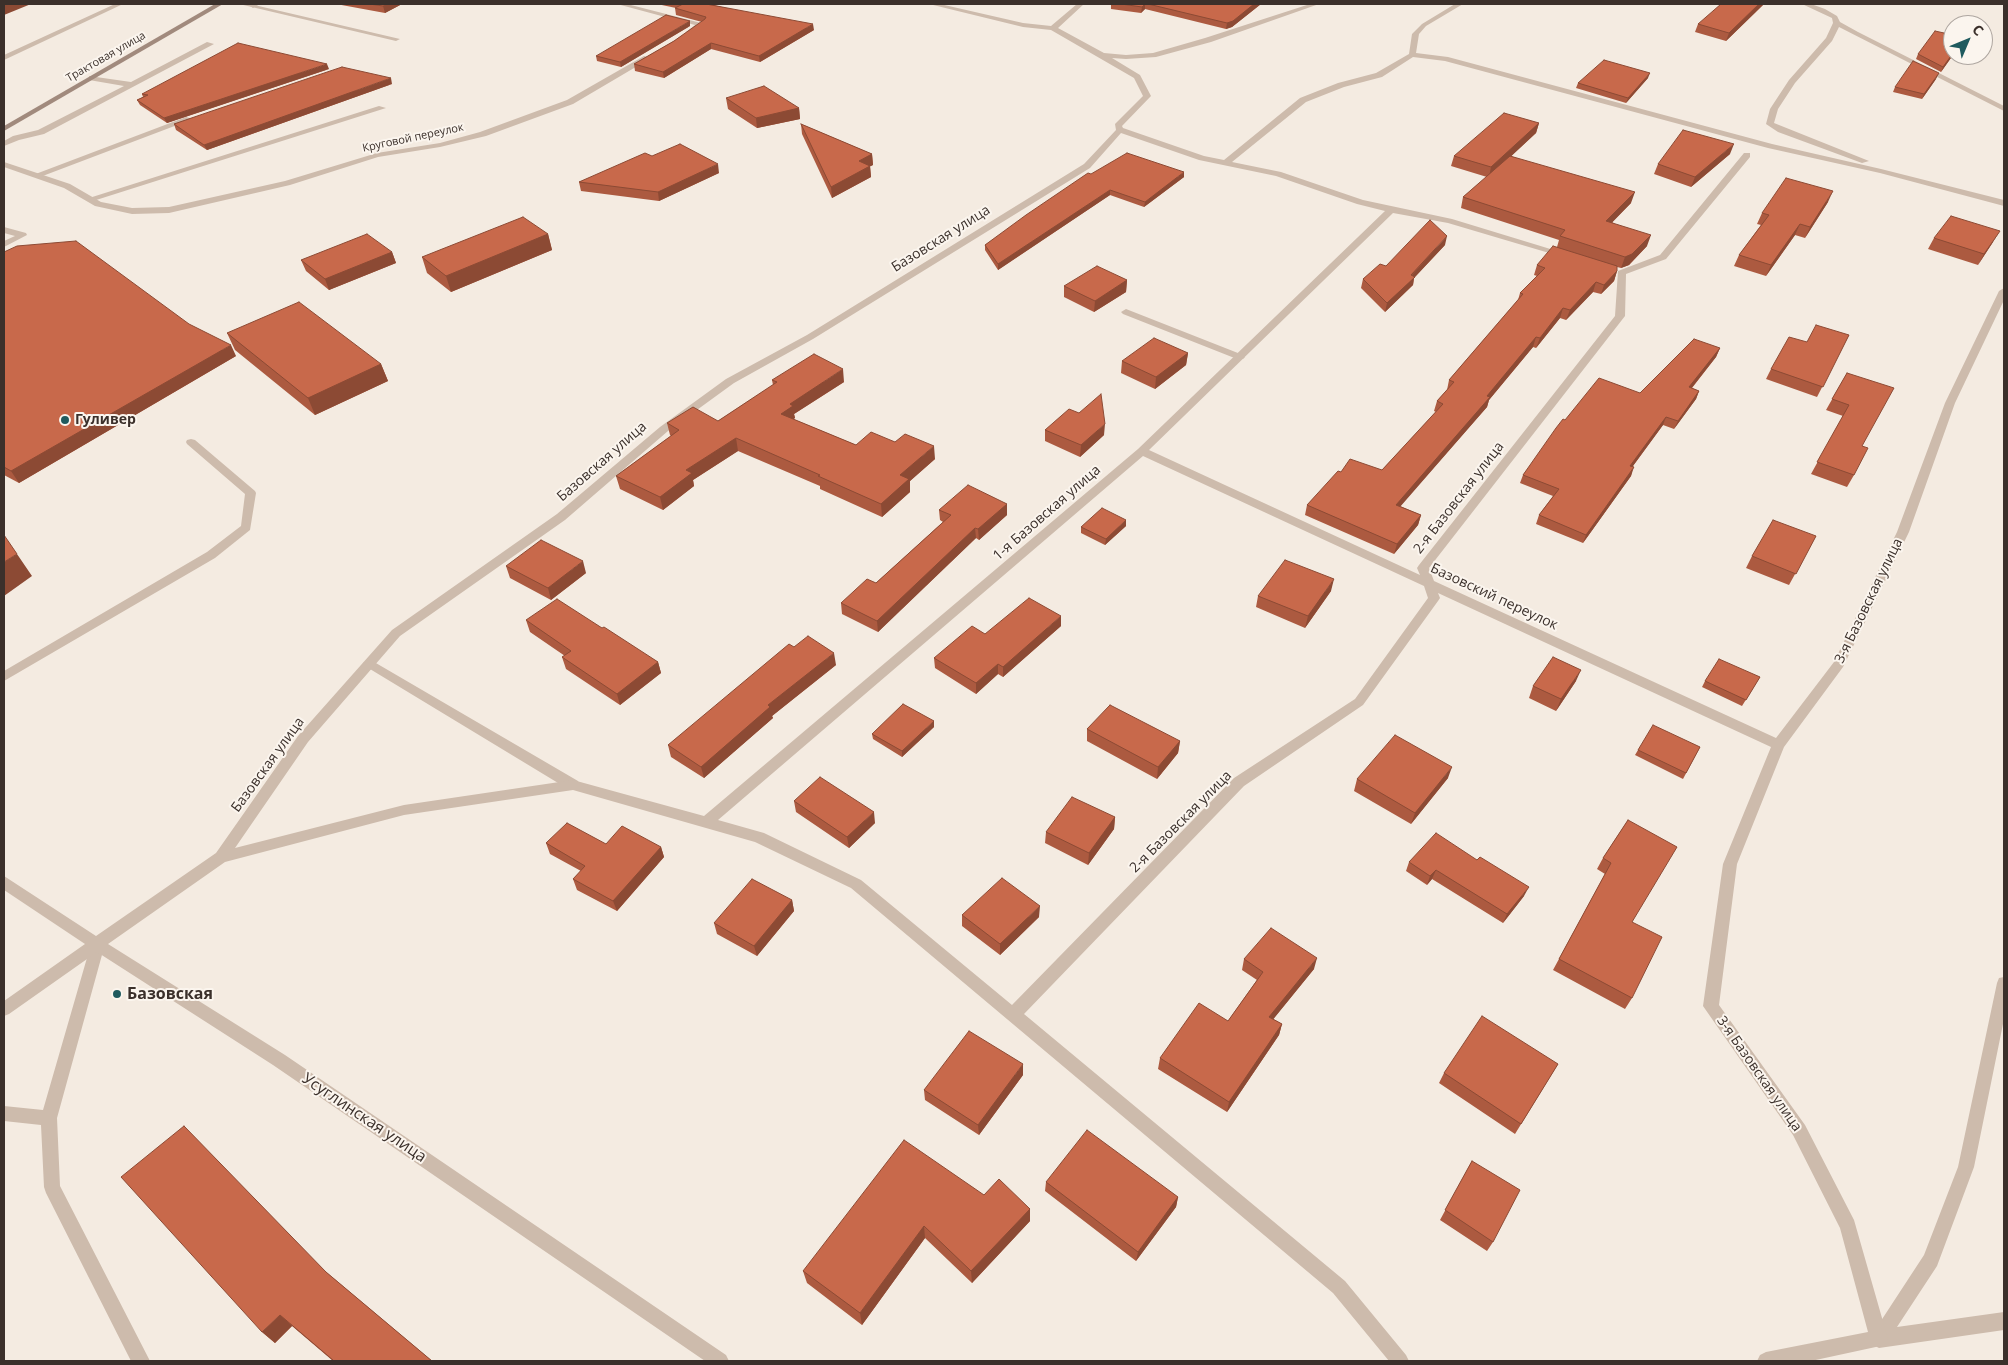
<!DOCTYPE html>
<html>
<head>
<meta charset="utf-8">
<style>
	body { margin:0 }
	#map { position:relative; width:2008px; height:1365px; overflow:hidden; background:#f4ebe1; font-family:"Open Sans",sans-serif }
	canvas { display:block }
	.frame { position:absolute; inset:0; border:5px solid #3b302b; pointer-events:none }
	.north { position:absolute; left:1943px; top:15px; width:50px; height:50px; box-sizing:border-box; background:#fbf5ee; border:1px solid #aea6a0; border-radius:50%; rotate:45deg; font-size:14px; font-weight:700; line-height:20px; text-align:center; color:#3b302b }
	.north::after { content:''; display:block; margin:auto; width:18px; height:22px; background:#1f5a5e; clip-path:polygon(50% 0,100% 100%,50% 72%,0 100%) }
</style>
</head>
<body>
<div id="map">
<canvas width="2008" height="1365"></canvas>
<div class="frame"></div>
<div class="north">С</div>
</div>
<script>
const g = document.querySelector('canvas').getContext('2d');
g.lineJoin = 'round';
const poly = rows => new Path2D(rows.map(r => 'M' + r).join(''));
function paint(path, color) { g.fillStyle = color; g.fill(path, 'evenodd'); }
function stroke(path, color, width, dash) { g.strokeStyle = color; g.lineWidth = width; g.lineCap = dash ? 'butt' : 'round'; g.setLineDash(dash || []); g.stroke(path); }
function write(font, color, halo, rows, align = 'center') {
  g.font = font + ' "Open Sans",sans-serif'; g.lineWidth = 4; g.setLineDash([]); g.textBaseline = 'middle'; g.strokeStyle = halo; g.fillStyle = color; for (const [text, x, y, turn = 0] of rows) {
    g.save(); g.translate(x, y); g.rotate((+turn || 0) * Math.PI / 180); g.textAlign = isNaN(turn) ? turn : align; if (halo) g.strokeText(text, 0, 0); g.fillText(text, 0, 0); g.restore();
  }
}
paint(poly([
	[115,4,123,4,4,60,4,55,115,4],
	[252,4,260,4,253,8,250,6,252,4],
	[207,42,214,44,44,134,19,140,4,146,4,141,13,136,38,130,124,86,89,80,89,76,131,82,207,42],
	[379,106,386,108,93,201,86,199,379,106],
	[186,117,193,119,40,177,33,175,186,117],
	[4,227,26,233,27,235,4,247,4,241,15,236,4,233,4,227],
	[1126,309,1243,355,1245,357,1243,359,1237,359,1123,314,1121,312,1126,309],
	[191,439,195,440,255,491,256,493,250,530,215,558,4,681,4,671,207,552,241,526,245,494,187,444,186,442,187,440,191,439],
	[369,659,578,781,580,785,578,789,573,790,568,789,365,666,363,663,369,659],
	[98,938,103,940,105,944,57,1118,60,1186,150,1361,131,1361,46,1193,44,1187,41,1125,4,1121,4,1106,43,1110,91,944,93,940,98,938],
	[2004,977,2004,1019,1974,1167,1937,1266,1897,1327,2004,1312,2004,1330,1879,1348,1873,1345,1870,1339,1873,1333,1924,1255,1958,1167,1997,983,1999,978,2004,977]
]), '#cdbbac');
paint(poly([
	[239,4,250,4,400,39,396,41,239,4],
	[617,4,627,4,705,24,690,34,686,32,695,25,617,4],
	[929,4,940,4,1023,23,1051,26,1077,4,1084,4,1058,28,1104,53,1126,55,1153,53,1205,38,1310,4,1319,4,1211,42,1156,57,1126,59,1112,58,1140,75,1151,96,1122,126,1123,128,1204,156,1224,160,1300,98,1338,83,1376,73,1409,54,1412,34,1422,24,1455,4,1463,4,1426,26,1419,34,1416,53,1448,57,1772,144,1881,169,2004,200,2004,206,1880,173,1768,148,1445,61,1413,57,1382,77,1344,87,1306,102,1232,162,1281,172,1363,200,1452,219,1570,255,1566,258,1448,223,1393,213,1149,450,1420,575,1417,568,1419,565,1615,316,1618,271,1660,255,1744,153,1750,153,1750,157,1666,259,1626,274,1625,316,1429,568,1434,581,1776,738,1834,662,1897,532,1945,403,1999,291,2004,288,2004,300,1955,403,1909,532,1843,667,1784,747,1737,864,1719,1005,1805,1125,1854,1220,1888,1339,1885,1345,1811,1361,1757,1361,1760,1355,1766,1352,1868,1332,1840,1228,1793,1135,1703,1006,1723,864,1771,747,1438,593,1440,598,1438,601,1363,705,1244,786,1024,1014,1345,1281,1406,1355,1409,1361,1389,1361,1333,1293,851,888,755,842,573,790,404,815,225,862,108,944,285,1055,726,1355,729,1361,705,1361,273,1065,97,952,9,1014,4,1016,4,1001,85,944,4,890,4,876,96,936,216,853,298,736,392,630,557,514,660,427,726,379,807,335,1084,164,1116,130,1115,124,1143,96,1134,78,1051,30,1023,27,929,4],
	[1121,133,1199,160,1276,176,1357,204,1385,211,1138,449,704,816,573,780,404,805,235,848,308,742,400,636,565,520,668,431,734,383,813,339,1090,168,1121,133],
	[1143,456,1424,586,1428,598,1355,699,1234,778,1012,1005,861,880,764,833,718,820,1143,456],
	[1802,4,1811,4,1825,9,1837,16,1840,22,1858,32,2004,106,2004,111,1839,27,1832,41,1795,83,1778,109,1774,123,1869,161,1862,163,1778,132,1766,124,1770,109,1789,80,1826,38,1833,23,1832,18,1802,4],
	[644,56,651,58,573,104,486,136,440,147,378,157,290,185,169,213,132,214,95,206,64,188,4,167,4,162,70,184,101,202,132,208,169,207,285,181,377,153,440,143,480,132,567,100,644,56]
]), '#cdbbac');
paint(poly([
	[215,4,223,4,4,131,4,126,215,4]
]), '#a18a7d');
paint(poly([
	[336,4,402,4,385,13],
	[657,4,717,4,714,5,814,30,760,62,711,49,664,78,635,71,634,64,674,41,702,22,676,15,675,8,676,8],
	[1111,4,1261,4,1232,27,1226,29,1145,9,1141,13,1111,9],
	[1764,4,1726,41,1695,32,1698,24],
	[690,26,621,67,597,61,596,56],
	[1918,54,1953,55,1941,72,1916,59],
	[329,69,167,123,140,105,137,100,143,97,142,94],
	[1648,78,1626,103,1576,88,1578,83],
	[1936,79,1922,99,1893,92,1895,87],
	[392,84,207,150,176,130,174,124],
	[726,98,799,108,800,119,757,128,728,109],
	[1539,123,1536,133,1511,156,1631,203,1612,222,1647,246,1629,265,1621,268,1617,267,1617,271,1614,281,1601,294,1593,292,1566,320,1560,318,1536,348,1533,347,1489,400,1487,407,1400,506,1421,515,1418,525,1394,554,1305,515,1307,505,1341,472,1382,470,1436,412,1434,411,1437,401,1447,390,1449,380,1518,300,1520,293,1537,276,1534,275,1537,265,1557,247,1559,240,1461,208,1463,197,1487,177,1451,166,1454,156],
	[801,124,872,154,873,165,870,166,871,177,832,198,802,134],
	[1730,154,1691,187,1654,174,1658,164],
	[652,156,719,173,659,201,581,191,579,182],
	[1091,174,1184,177,1144,207,1110,195,998,270,985,250,985,245],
	[1828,202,1805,238,1795,235,1766,276,1734,266,1739,255,1761,225,1757,224,1762,213],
	[548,234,552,250,451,292,427,273,422,257],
	[1934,238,1993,242,1978,265,1928,249],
	[1445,245,1414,278,1413,285,1385,312,1361,288,1363,279,1386,266],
	[4,252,236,356,19,483,4,475],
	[392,252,396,263,329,290,306,271,301,260],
	[1127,280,1126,292,1094,312,1064,297,1064,286],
	[227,333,381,364,388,381,315,415,235,350],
	[1849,335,1817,397,1766,379,1771,369,1807,342],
	[1720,348,1716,357,1692,388,1699,391,1696,399,1674,429,1663,425,1633,466,1631,476,1583,543,1536,524,1539,515,1553,496,1520,483,1523,475,1565,420,1640,393],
	[1188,353,1186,365,1155,389,1121,373,1122,361],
	[1847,373,1862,446,1854,475,1847,487,1811,474,1843,416,1826,410],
	[772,380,844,382,794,414,795,418,793,419,856,445,935,459,910,481,910,492,882,517,820,489,820,486,738,451,693,480,694,486,663,510,620,489,616,476,671,436,670,435,667,423,718,421,773,385],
	[1079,413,1104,435,1080,457,1045,441,1045,430],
	[1007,504,1007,515,979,540,976,538,878,632,842,614,841,603,876,583,943,522,940,520,939,510],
	[1126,526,1105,545,1081,533,1081,527],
	[1816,536,1789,585,1746,568,1752,556],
	[506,566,586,573,551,600,510,578],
	[1331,591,1305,628,1256,607,1258,596],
	[526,620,658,662,661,673,620,705,566,669,562,657,565,656,530,632],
	[1061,626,1003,677,998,674,976,694,935,668,934,658,985,634],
	[794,647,836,665,772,716,773,718,704,778,671,757,668,745],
	[1760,677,1742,706,1702,687,1705,681],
	[1576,681,1556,711,1529,698,1533,686],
	[934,727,902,757,873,739,872,734],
	[1087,729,1180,741,1178,753,1157,779,1087,741],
	[1700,747,1683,779,1635,755,1638,750],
	[1448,778,1411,824,1354,791,1357,779],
	[794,801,875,823,849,848,796,812],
	[1115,817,1114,829,1088,865,1045,843,1046,832],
	[1628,820,1632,922,1632,998,1625,1009,1553,970,1605,874,1597,869,1603,858],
	[546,843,606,844,661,847,664,857,617,911,577,890,573,879,581,871,550,854],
	[1409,862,1524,896,1503,923,1432,879,1427,885,1406,871],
	[792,900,794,911,757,956,717,934,714,923],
	[962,915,1039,917,1000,955,962,926],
	[1244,959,1314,969,1273,1019,1282,1024,1279,1035,1227,1112,1158,1069,1160,1058,1228,1021,1257,980,1242,970],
	[1558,1064,1515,1134,1439,1083,1444,1073],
	[1023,1075,979,1135,925,1100,924,1090],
	[1472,1161,1493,1242,1487,1251,1440,1220],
	[1046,1182,1178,1197,1176,1207,1136,1261,1045,1191],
	[984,1195,1030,1209,1030,1221,972,1283,925,1238,862,1325,807,1283,803,1271],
	[326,1272,432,1361,333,1361,292,1326,275,1343,262,1332]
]), '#ac5a40');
paint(poly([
	[4,4,31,4,4,15],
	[388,4,402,4,385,13,383,6],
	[1145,4,1145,9,1141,13,1142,7],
	[1254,4,1261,4,1232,27,1226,29,1227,23],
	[1759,4,1764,4,1726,41,1729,33],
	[690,21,690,26,621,67,620,62],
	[813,24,814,30,760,62,759,56],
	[711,43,711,49,664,78,663,72],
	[1953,53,1953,55,1941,72,1943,67],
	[327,64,329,69,167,123,164,118],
	[1650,73,1648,78,1626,103,1628,98],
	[1939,73,1936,79,1922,99,1924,94],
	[391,78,392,84,207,150,204,145],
	[799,108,800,119,757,128,756,118],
	[1539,123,1536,133,1489,177,1491,167],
	[1734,144,1730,154,1691,187,1695,177],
	[872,154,873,165,859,172,859,161],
	[718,164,719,173,659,201,658,192],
	[870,166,871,177,832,198,831,187],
	[1184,172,1184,177,1144,207,1145,202],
	[1110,190,1110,195,998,270,998,264],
	[1833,191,1828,202,1805,238,1810,227],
	[1635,192,1631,203,1603,232,1606,221],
	[1800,224,1795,235,1766,276,1771,265],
	[2000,231,1993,242,1978,265,1984,254],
	[548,234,552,250,451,292,446,276],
	[1651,235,1647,246,1629,265,1621,268,1625,257],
	[1447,236,1445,245,1414,278,1413,285,1385,312,1387,303],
	[392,252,396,263,329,290,325,279],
	[1617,271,1614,281,1601,294,1604,285],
	[1127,280,1126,292,1094,312,1095,301],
	[1596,282,1593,292,1566,320,1570,310],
	[1563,308,1560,318,1536,348,1540,338],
	[1536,337,1533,347,1489,400,1487,407,1393,515,1396,505],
	[231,345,236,356,19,483,11,471],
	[1720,348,1716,357,1686,395,1689,387],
	[1188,353,1186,365,1155,389,1156,377],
	[381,364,388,381,315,415,308,398],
	[843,369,844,382,794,414,795,418,783,427,781,414,790,404],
	[1699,391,1696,399,1674,429,1678,421],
	[1666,417,1663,425,1627,474,1630,466],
	[1105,424,1104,435,1080,457,1081,445],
	[736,438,738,451,693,480,694,486,663,510,660,497,686,470],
	[934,446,935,459,910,481,910,492,882,517,881,504,900,475],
	[1634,467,1631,476,1583,543,1586,535],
	[1007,504,1007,515,979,540,978,529],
	[1421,515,1418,525,1394,554,1397,544],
	[1126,520,1126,526,1105,545,1106,539],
	[975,528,976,538,878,632,877,621],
	[17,554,32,576,4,596,4,562],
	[583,561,586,573,551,600,548,588],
	[1334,579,1331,591,1305,628,1308,616],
	[1061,616,1061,626,1003,677,1003,667],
	[834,653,836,665,772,716,773,718,704,778,701,767,768,705],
	[658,662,661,673,620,705,617,694],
	[998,664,998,674,976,694,976,683],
	[1581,670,1576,681,1556,711,1561,699],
	[934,721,934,727,902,757,902,751],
	[1180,741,1178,753,1157,779,1158,767],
	[1452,767,1448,778,1411,824,1415,813],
	[874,812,875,823,849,848,847,837],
	[1115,817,1114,829,1088,865,1089,853],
	[661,847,664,857,617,911,613,901],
	[1436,870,1432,879,1427,885,1430,876],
	[1529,887,1524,896,1503,923,1507,914],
	[792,900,794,911,757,956,754,946],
	[1040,906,1039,917,1000,955,1000,944],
	[1317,958,1314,969,1267,1027,1269,1017],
	[1282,1024,1279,1035,1227,1112,1229,1102],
	[1023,1064,1023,1075,979,1135,978,1125],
	[1178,1197,1176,1207,1136,1261,1138,1252],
	[1030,1209,1030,1221,972,1283,971,1271],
	[924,1226,925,1238,862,1325,860,1313],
	[280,1315,292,1326,275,1343,262,1332]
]), '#8c4a34');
const building = poly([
	[369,4,388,4,383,6,369,4],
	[683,4,706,4,813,24,759,56,711,43,663,72,634,64,674,41,705,19,706,17,675,8,683,4],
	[1121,4,1145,4,1142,7,1121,4],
	[1148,4,1254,4,1233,21,1227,23,1148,4],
	[1721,4,1759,4,1729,33,1698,24,1721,4],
	[666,15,690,21,620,62,596,56,666,15],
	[1935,31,1953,35,1953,53,1943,67,1918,54,1935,31],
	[238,43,327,64,164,118,137,100,148,95,142,94,238,43],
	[1604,60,1650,73,1628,98,1578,83,1604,60],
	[1913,61,1939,73,1924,94,1895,87,1913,61],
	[342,67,391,78,204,145,174,124,206,113,342,67],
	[764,86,799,108,756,118,726,98,764,86],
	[1504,113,1539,123,1491,167,1454,156,1504,113],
	[801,124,872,154,859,161,870,166,831,187,801,124],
	[1683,130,1734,144,1695,177,1658,164,1683,130],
	[680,144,718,164,658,192,579,182,645,153,652,156,680,144],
	[1127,153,1184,172,1145,202,1110,190,998,264,985,245,1026,215,1088,173,1091,174,1127,153],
	[1510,156,1635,192,1606,221,1651,235,1632,254,1625,257,1560,236,1565,230,1463,197,1510,156],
	[1786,178,1833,191,1810,227,1800,224,1771,265,1739,255,1769,215,1762,213,1786,178],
	[1951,216,2000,231,1984,254,1934,238,1951,216],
	[523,217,548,234,446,276,422,257,523,217],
	[1430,220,1447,236,1411,275,1415,277,1387,303,1363,279,1380,264,1386,266,1430,220],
	[367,234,392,252,325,279,301,260,367,234],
	[76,241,189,324,231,345,11,471,4,467,4,252,17,246,76,241],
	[1553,246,1617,266,1617,271,1604,285,1596,282,1570,310,1563,308,1540,338,1536,337,1487,396,1490,397,1396,505,1421,515,1397,544,1307,505,1338,471,1341,472,1350,459,1382,470,1443,404,1437,401,1454,382,1449,380,1523,294,1520,293,1545,268,1537,265,1553,246],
	[1097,266,1127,280,1095,301,1064,286,1097,266],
	[299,302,381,364,308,398,227,333,299,302],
	[1816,325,1849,335,1823,387,1771,369,1789,337,1807,342,1816,325],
	[1154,338,1188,353,1156,377,1122,361,1154,338],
	[1694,339,1720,348,1689,387,1699,391,1678,421,1666,417,1630,466,1634,467,1586,535,1539,515,1559,489,1523,475,1556,428,1563,419,1565,420,1599,378,1640,393,1694,339],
	[814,354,843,369,790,404,793,406,781,414,856,445,871,432,895,442,905,434,934,446,900,475,909,479,881,504,818,476,820,475,736,438,686,470,692,473,660,497,616,476,679,430,667,423,693,407,718,421,777,382,772,380,814,354],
	[1847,373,1894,388,1862,446,1868,448,1854,475,1817,462,1849,405,1832,399,1847,373],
	[1101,394,1105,424,1081,445,1045,430,1069,409,1079,413,1101,394],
	[968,485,1007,504,978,529,975,528,877,621,841,603,867,579,876,583,951,515,939,510,968,485],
	[1102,508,1126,520,1106,539,1081,527,1102,508],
	[1773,520,1816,536,1796,574,1752,556,1773,520],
	[4,535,17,554,4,562,4,535],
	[541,540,583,561,548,588,506,566,541,540],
	[1285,560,1334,579,1308,616,1258,596,1285,560],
	[1029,598,1061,616,1003,667,998,664,976,683,934,658,972,626,985,634,1029,598],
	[557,599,602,628,604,627,658,662,617,694,562,657,571,651,526,620,557,599],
	[808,636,834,653,768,705,770,707,701,767,668,745,789,644,794,647,808,636],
	[1553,657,1581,670,1561,699,1533,686,1553,657],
	[1719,659,1760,677,1746,700,1705,681,1719,659],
	[903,704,934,721,902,751,872,734,903,704],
	[1110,705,1180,741,1158,767,1087,729,1110,705],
	[1653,725,1700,747,1686,773,1638,750,1653,725],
	[1395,735,1452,767,1415,813,1357,779,1395,735],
	[820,777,874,812,847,837,794,801,820,777],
	[1072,797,1115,817,1089,853,1046,832,1072,797],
	[1628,820,1677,847,1632,922,1662,937,1632,998,1559,959,1611,863,1603,858,1628,820],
	[567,823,606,844,622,826,661,847,613,901,573,879,585,866,546,843,567,823],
	[1436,833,1477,860,1480,857,1529,887,1507,914,1436,870,1430,876,1409,862,1436,833],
	[1002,878,1040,906,1000,944,962,915,1002,878],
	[752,879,792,900,754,946,714,923,752,879],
	[1271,928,1317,958,1269,1017,1282,1024,1229,1102,1160,1058,1199,1003,1228,1021,1263,972,1244,959,1271,928],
	[1482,1016,1558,1064,1521,1124,1444,1073,1482,1016],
	[969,1031,1023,1064,978,1125,924,1090,969,1031],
	[184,1126,326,1272,432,1361,334,1361,280,1315,262,1332,121,1177,184,1126],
	[1087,1130,1178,1197,1138,1252,1046,1182,1087,1130],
	[904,1140,984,1195,999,1179,1030,1209,971,1271,924,1226,860,1313,803,1271,904,1140],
	[1472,1161,1520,1190,1493,1242,1445,1210,1472,1161]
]);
paint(building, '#c8694b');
stroke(building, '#8c4a34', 1);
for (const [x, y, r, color] of [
	[65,420,5,"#1f5a5e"],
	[117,994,5,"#1f5a5e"]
]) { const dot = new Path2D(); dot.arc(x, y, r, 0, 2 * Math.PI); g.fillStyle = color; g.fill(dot); stroke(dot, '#fbf5ee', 2); }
write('11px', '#3b302b', '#fbf5ee', [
	["Трактовая улица",106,57,-30],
	["Круговой переулок",413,138,-12]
]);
write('14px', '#3b302b', '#fbf5ee', [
	["Базовская улица",941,239,-32],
	["Базовская улица",602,462,-41],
	["2-я Базовская улица",1459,498,-52],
	["1-я Базовская улица",1047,513,-41],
	["Базовский переулок",1494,597,25],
	["3-я Базовская улица",1869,601,-64],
	["Базовская улица",268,765,-54],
	["2-я Базовская улица",1181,822,-45],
	["3-я Базовская улица",1759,1074,55]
]);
write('bold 14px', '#3b302b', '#fbf5ee', [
	["Гуливер",75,420]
], 'left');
write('bold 16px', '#3b302b', '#fbf5ee', [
	["Базовская",127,994]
], 'left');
write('16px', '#3b302b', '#fbf5ee', [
	["Усуглинская улица",364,1118,34]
]);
</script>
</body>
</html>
